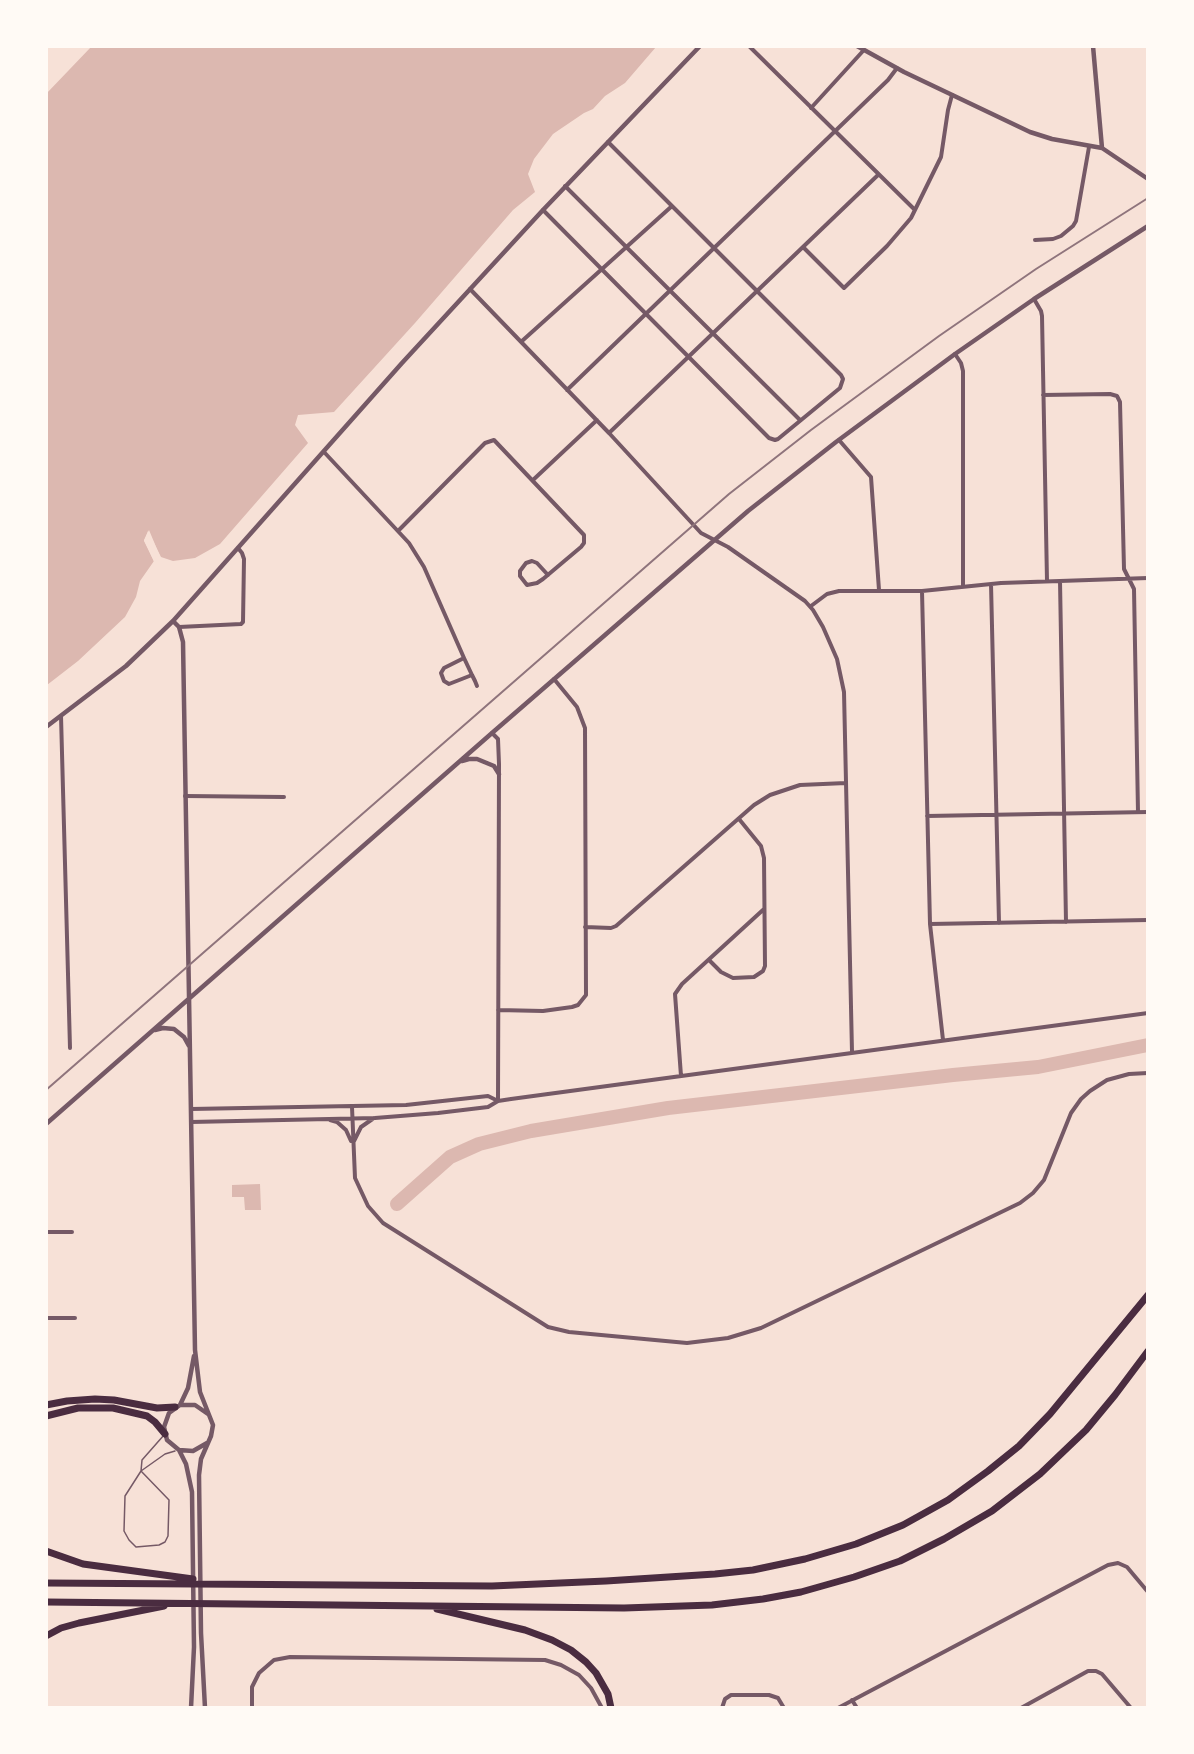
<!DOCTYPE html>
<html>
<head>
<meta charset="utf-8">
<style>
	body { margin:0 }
	#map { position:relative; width:1194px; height:1754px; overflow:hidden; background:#f7e1d7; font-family:"Public Sans",sans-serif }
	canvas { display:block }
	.frame { position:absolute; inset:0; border:48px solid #fffaf5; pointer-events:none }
</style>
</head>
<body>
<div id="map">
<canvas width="1194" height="1754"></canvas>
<div class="frame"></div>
</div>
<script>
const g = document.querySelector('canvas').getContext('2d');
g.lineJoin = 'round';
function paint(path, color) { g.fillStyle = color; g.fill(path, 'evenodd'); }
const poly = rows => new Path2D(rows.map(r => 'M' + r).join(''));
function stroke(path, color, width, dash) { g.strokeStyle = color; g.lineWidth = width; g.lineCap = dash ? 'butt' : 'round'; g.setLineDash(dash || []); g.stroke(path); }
paint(poly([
	[91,47,656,47,625,83,605,96,593,109,584,113,553,134,534,159,528,174,535,192,513,210,415,323,334,412,298,415,295,425,308,443,220,544,195,558,173,561,161,557,148,531,144,541,154,561,140,581,136,597,125,617,78,661,47,685,46,94],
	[260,1184,261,1210,245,1210,244,1197,232,1197,232,1185]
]), '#dcb8b0');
paint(poly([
	[149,530,162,561,158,559,149,537,147,540,157,559,155,564,144,540]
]), '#f7e1d7');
stroke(poly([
	[397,1204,450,1157,479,1144,531,1131,668,1108,953,1075,1038,1067,1148,1045]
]), '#dcb8b0', 14);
stroke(poly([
	[164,1435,142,1460,141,1471,169,1500,168,1536,165,1542,159,1545,136,1547,129,1540,124,1531,125,1496,141,1471,165,1454,175,1451]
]), '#755966', 1.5);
stroke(poly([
	[749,46,915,210],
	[811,108,863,51],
	[565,186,800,420],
	[543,210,769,438,775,440,778,439,840,388,843,379,841,375,608,142],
	[1035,240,1053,239,1061,236,1073,226,1076,221,1089,147],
	[803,247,844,288,887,246,911,218,941,157,948,110,952,95],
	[470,289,609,433,701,533,728,547,805,601,813,610,823,627,837,659,844,692,852,1052],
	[1034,299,1041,311,1042,316,1047,581],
	[522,341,672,206],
	[955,354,961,363,963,371,963,586],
	[567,390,888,80,897,68],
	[1043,395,1110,394,1117,396,1120,402,1124,569,1134,589,1138,812],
	[609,433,878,175],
	[839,440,871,477,879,590],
	[324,452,409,543,424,567,464,658],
	[533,480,597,420],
	[399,530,485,443,494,440,584,535,584,543,581,547,543,579,537,583,527,585,520,576,520,571,526,563,532,561,537,563,548,575],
	[1060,581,1066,922],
	[991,584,999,923],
	[922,591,930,924,943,1040],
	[811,606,827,594,839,591,922,591,1001,583,1148,578],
	[179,627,241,624,243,622,244,559,242,553,238,548],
	[472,675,449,684,444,681,441,673,444,668,464,658,472,675,475,681,477,686],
	[61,716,70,1048],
	[492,733,498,739,499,764,498,1101],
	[185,796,284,797],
	[927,816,1148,812],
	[930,924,1148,920],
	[585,927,611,928,616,926,754,805,770,795,800,785,846,783],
	[709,960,721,972,733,978,754,977,763,971,765,966,764,858,761,846,739,819],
	[498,1010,543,1011,572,1007,578,1005,586,995,585,728,577,707,554,679],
	[681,1076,675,994,682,984,764,909],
	[352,1107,355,1178,368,1206,383,1223,548,1327,569,1332,687,1343,728,1338,761,1328,1020,1203,1033,1193,1044,1180,1071,1113,1081,1099,1090,1091,1107,1080,1129,1074,1148,1073],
	[191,1109,406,1105,488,1096,498,1101],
	[330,1120,337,1122,346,1130,351,1141],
	[191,1122,375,1118,438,1113,488,1107,498,1101,511,1099,1148,1013],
	[354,1141,361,1127,374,1118],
	[46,1232,72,1232],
	[46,1318,75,1318],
	[852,1700,857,1708],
	[252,1708,252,1687,259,1673,274,1660,290,1657,545,1660,561,1665,579,1675,591,1688,602,1708],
	[722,1708,725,1699,731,1695,769,1695,778,1698,784,1708],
	[838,1708,1108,1565,1118,1563,1127,1567,1148,1592],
	[1021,1708,1088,1671,1096,1671,1102,1674,1131,1708]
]), '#755966', 4);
stroke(poly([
	[857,46,904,72,1030,132,1052,139,1102,148,1148,179],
	[1093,46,1102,148],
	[173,621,179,627,183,642,195,1350,200,1392,213,1425,211,1436,201,1459,199,1475,201,1633,205,1708],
	[46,727,126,666,173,621,402,363,543,210,700,46],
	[462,761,469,759,477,759,494,766,499,774],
	[155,1030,163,1028,174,1029,184,1037,189,1046],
	[46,1124,492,733,748,511,836,442,955,354,1034,299,1148,226],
	[180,1405,188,1388,194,1356],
	[179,1450,193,1451,207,1443],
	[191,1708,194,1647,192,1492,186,1464,179,1450,167,1440,164,1427,169,1413,180,1405,195,1405,208,1414]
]), '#755966', 4.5);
stroke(poly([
	[46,1405,67,1401,95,1399,114,1400,157,1408,175,1407],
	[46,1416,78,1408,113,1408,147,1416,155,1422,165,1434],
	[46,1551,83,1564,193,1579],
	[46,1583,492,1586,606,1581,715,1574,753,1570,805,1559,856,1544,903,1525,948,1500,988,1471,1019,1446,1050,1414,1148,1295],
	[46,1602,624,1608,712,1605,763,1599,801,1592,854,1577,900,1561,944,1539,992,1511,1040,1474,1086,1430,1115,1395,1148,1351],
	[437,1609,525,1630,552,1640,571,1650,586,1662,596,1673,608,1694,611,1708],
	[46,1636,61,1628,79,1623,164,1606]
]), '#4a2c40', 7);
stroke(poly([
	[46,1090,729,494,811,430,939,336,1036,269,1148,198]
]), '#8f747c', 2);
</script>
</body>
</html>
